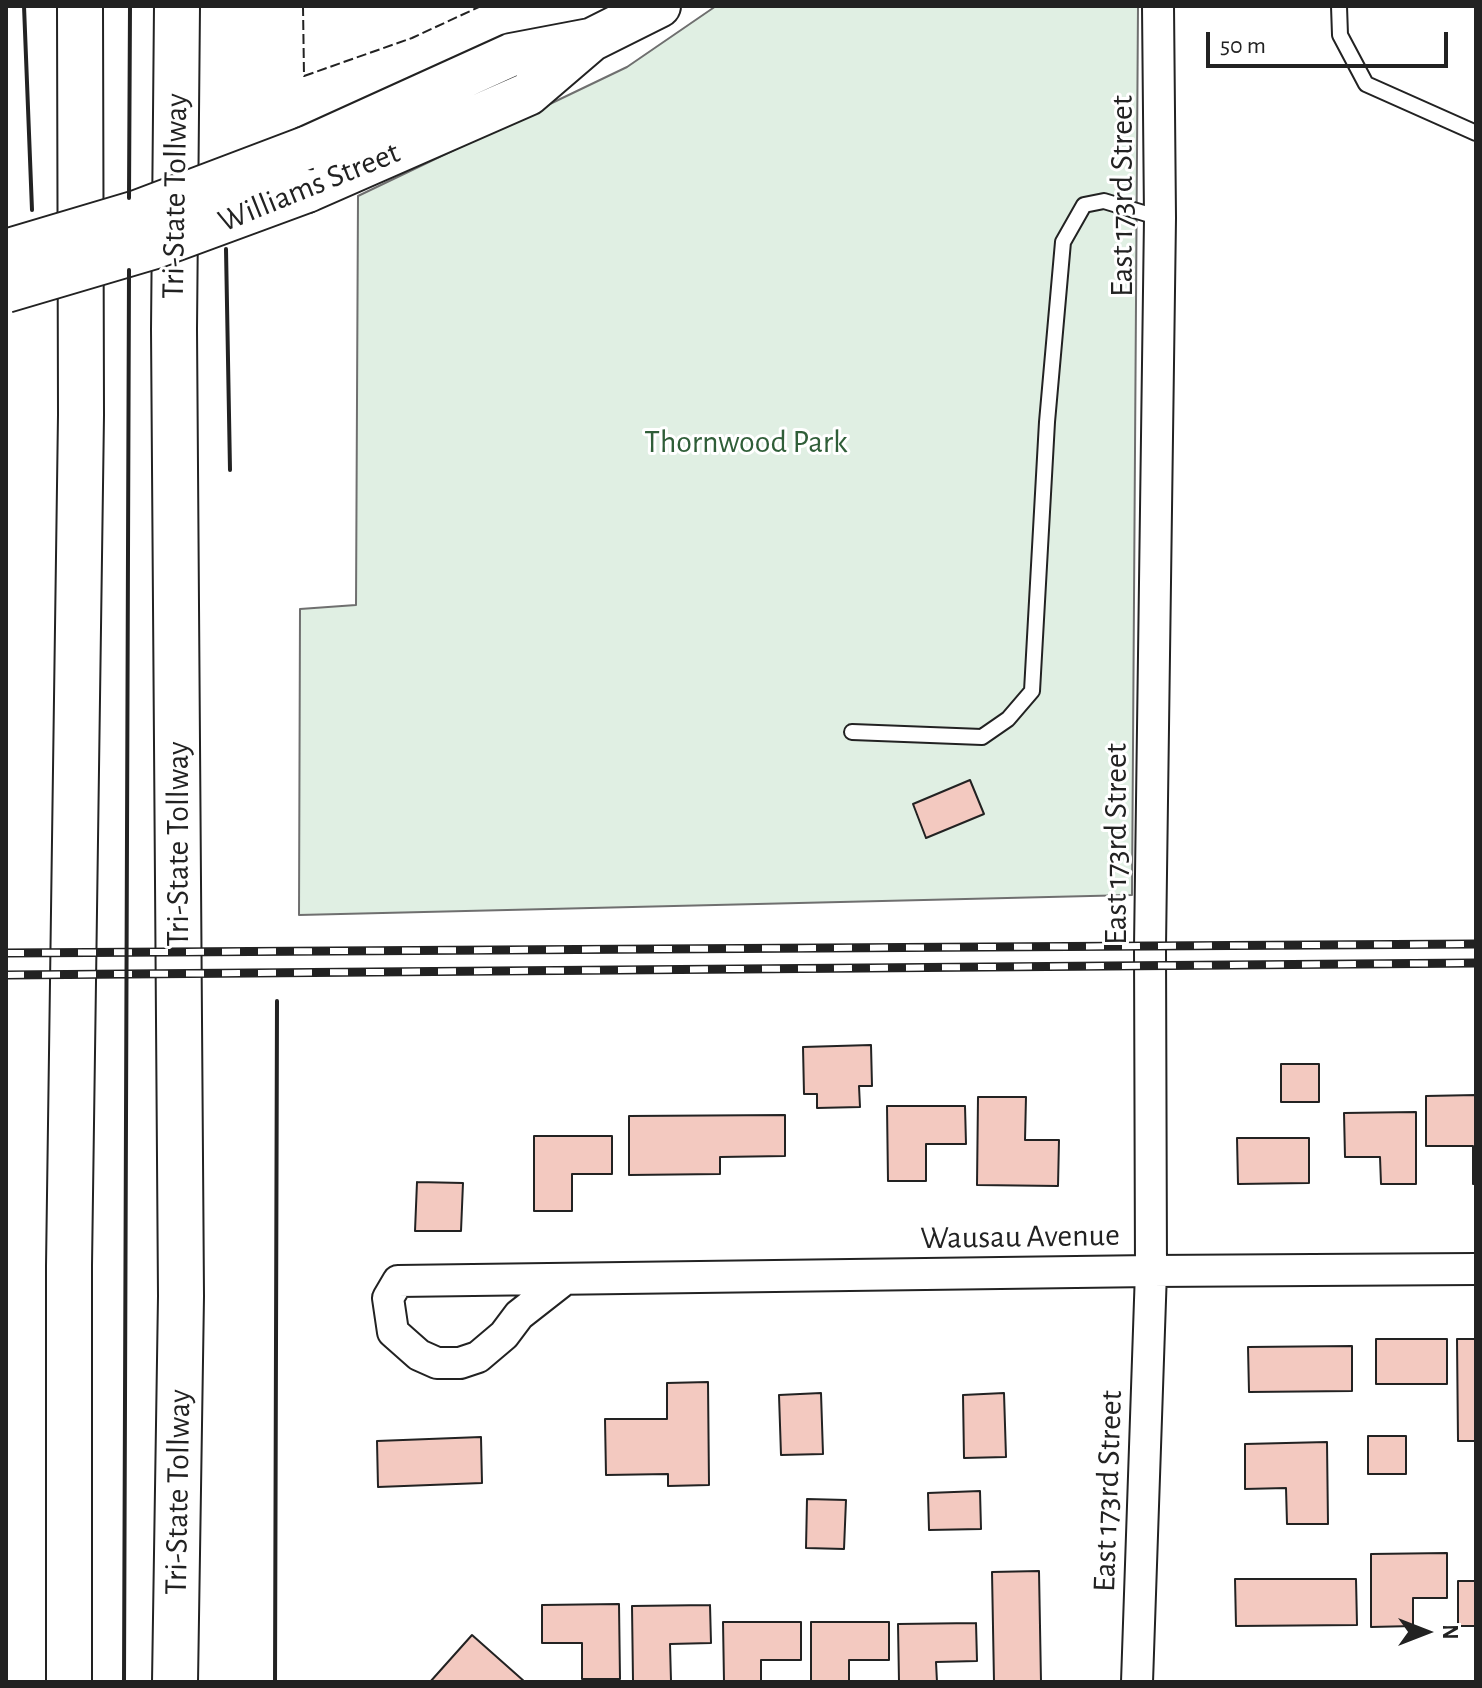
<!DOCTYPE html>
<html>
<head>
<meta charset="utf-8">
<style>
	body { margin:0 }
	#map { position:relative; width:1482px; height:1688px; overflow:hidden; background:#fff; font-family:"Alegreya Sans",sans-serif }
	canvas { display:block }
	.frame { position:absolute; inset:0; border:8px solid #222; pointer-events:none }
	.north { position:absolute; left:1386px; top:1592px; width:80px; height:80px; -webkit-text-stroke:6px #fff; paint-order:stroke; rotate:90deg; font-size:22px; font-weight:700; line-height:32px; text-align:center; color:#222 }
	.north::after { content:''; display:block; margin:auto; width:28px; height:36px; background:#222; clip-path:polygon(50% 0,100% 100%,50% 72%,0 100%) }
	.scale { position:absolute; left:1206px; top:32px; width:242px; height:36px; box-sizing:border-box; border:4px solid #222; border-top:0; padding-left:10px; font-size:24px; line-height:28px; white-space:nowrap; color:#222; -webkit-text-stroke:6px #fff; paint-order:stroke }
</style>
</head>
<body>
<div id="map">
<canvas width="1482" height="1688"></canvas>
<div class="frame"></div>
<div class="north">N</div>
<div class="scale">50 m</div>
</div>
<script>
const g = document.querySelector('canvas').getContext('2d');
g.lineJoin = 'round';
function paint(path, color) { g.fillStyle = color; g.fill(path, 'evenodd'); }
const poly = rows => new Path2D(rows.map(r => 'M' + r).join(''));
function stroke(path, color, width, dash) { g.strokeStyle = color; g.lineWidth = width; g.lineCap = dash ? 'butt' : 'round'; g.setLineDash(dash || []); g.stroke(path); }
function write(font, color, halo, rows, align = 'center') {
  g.font = font + ' "Alegreya Sans",sans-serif'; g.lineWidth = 6; g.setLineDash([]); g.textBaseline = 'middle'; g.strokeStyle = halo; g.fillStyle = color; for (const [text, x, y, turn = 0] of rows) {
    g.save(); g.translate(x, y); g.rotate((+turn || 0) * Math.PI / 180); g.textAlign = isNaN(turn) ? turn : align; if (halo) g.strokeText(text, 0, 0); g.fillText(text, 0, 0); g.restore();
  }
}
const green = poly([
	[716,6,1138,6,1132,895,299,915,300,609,356,605,358,196,627,67,716,6]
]);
paint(green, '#e0efe3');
stroke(green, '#6f6f6f', 2);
const building = poly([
	[970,780,984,814,926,838,913,804,970,780],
	[871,1045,872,1086,859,1086,860,1107,817,1108,817,1094,804,1094,803,1047,871,1045],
	[1281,1064,1319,1064,1319,1102,1281,1102,1281,1064],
	[1476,1095,1476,1184,1473,1184,1473,1146,1426,1146,1426,1096,1476,1095],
	[978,1097,1026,1097,1025,1140,1059,1140,1058,1186,977,1185,978,1097],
	[887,1106,965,1106,966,1144,926,1144,926,1181,888,1181,887,1106],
	[1416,1112,1416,1184,1381,1184,1380,1157,1345,1157,1344,1113,1416,1112],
	[785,1115,785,1156,720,1157,720,1174,629,1175,629,1116,785,1115],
	[534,1136,612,1136,612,1174,572,1174,572,1211,534,1211,534,1136],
	[1237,1138,1309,1138,1309,1183,1238,1184,1237,1138],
	[417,1182,463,1183,461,1231,415,1231,417,1182],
	[1376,1339,1447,1339,1447,1384,1376,1384,1376,1339],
	[1457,1339,1476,1339,1476,1441,1458,1441,1457,1339],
	[1352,1346,1352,1391,1249,1392,1248,1347,1352,1346],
	[708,1382,709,1485,668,1486,668,1474,606,1475,605,1419,667,1419,667,1383,708,1382],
	[821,1393,823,1454,781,1455,779,1395,821,1393],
	[1004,1393,1006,1457,964,1458,963,1395,1004,1393],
	[1368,1436,1406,1436,1406,1474,1368,1474,1368,1436],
	[481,1437,482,1483,378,1487,377,1441,481,1437],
	[1327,1442,1328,1524,1287,1524,1286,1488,1245,1489,1245,1444,1327,1442],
	[980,1491,981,1529,929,1530,928,1493,980,1491],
	[807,1499,846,1500,844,1549,806,1548,807,1499],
	[1447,1553,1447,1598,1413,1598,1413,1626,1371,1627,1371,1554,1447,1553],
	[1039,1571,1041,1682,994,1682,992,1572,1039,1571],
	[1235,1579,1356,1579,1357,1625,1236,1626,1235,1579],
	[1458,1581,1476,1581,1476,1626,1458,1626,1458,1581],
	[619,1604,620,1679,582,1679,582,1643,542,1643,542,1605,619,1604],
	[710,1605,711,1643,670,1644,671,1681,633,1681,632,1606,710,1605],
	[723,1622,801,1622,801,1660,761,1660,761,1682,724,1682,723,1622],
	[811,1622,889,1622,889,1660,849,1660,849,1682,811,1682,811,1622],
	[976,1623,977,1661,936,1662,937,1682,899,1682,898,1624,976,1623],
	[472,1635,525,1682,430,1682,472,1635]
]);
paint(building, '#f3c9c0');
stroke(building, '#222', 2);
const lane = poly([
	[1339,6,1340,35,1366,84,1476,133],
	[852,732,982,737,1008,719,1032,691,1047,422,1063,242,1084,205,1104,201,1160,218]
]);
const street = poly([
	[565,1279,519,1315,504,1335,478,1357,460,1363,437,1363,419,1355,393,1332,388,1298,398,1281,1151,1271,1476,1269],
	[1137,1682,1151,1271,1150,946,1160,218,1158,6]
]);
const secondary = poly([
	[306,148,511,55,590,40],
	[307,191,528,94,591,40,659,6]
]);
const highway = poly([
	[69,1682,69,1265,81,415,80,6],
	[175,1682,181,1296,174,329,177,6]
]);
stroke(lane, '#222', 18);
stroke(street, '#222', 34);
stroke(secondary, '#222', 46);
stroke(highway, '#222', 48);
stroke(lane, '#fff', 14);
stroke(street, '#fff', 30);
stroke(secondary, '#fff', 42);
stroke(highway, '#fff', 44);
const rail = poly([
	[6,953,1476,944],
	[6,975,1476,963]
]);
stroke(rail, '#222', 9);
stroke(rail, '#fff', 6, [18]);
const secondaryBridge = poly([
	[6,251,137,212,306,148],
	[6,291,155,247,307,191]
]);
stroke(secondaryBridge, '#222', 46, []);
stroke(secondaryBridge, '#fff', 42);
stroke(poly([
	[303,6,304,76,412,38,481,6]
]), '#222', 2, [10, 4]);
stroke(poly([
	[24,6,32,210],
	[129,198,130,6],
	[226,249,230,470],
	[124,1682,129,270],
	[275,1682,277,1001]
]), '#222', 4);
write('32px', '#222', '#fff', [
	["Williams Street",309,187,-22],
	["Tri-State Tollway",175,196,-89],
	["East 173rd Street",1122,196,-90],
	["Tri-State Tollway",178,844,-90],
	["East 173rd Street",1116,844,-90],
	["Wausau Avenue",1020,1237,-1],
	["East 173rd Street",1108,1491,-88],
	["Tri-State Tollway",178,1492,-89]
]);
write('32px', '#2f5e38', '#fff', [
	["Thornwood Park",746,442]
]);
</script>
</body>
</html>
